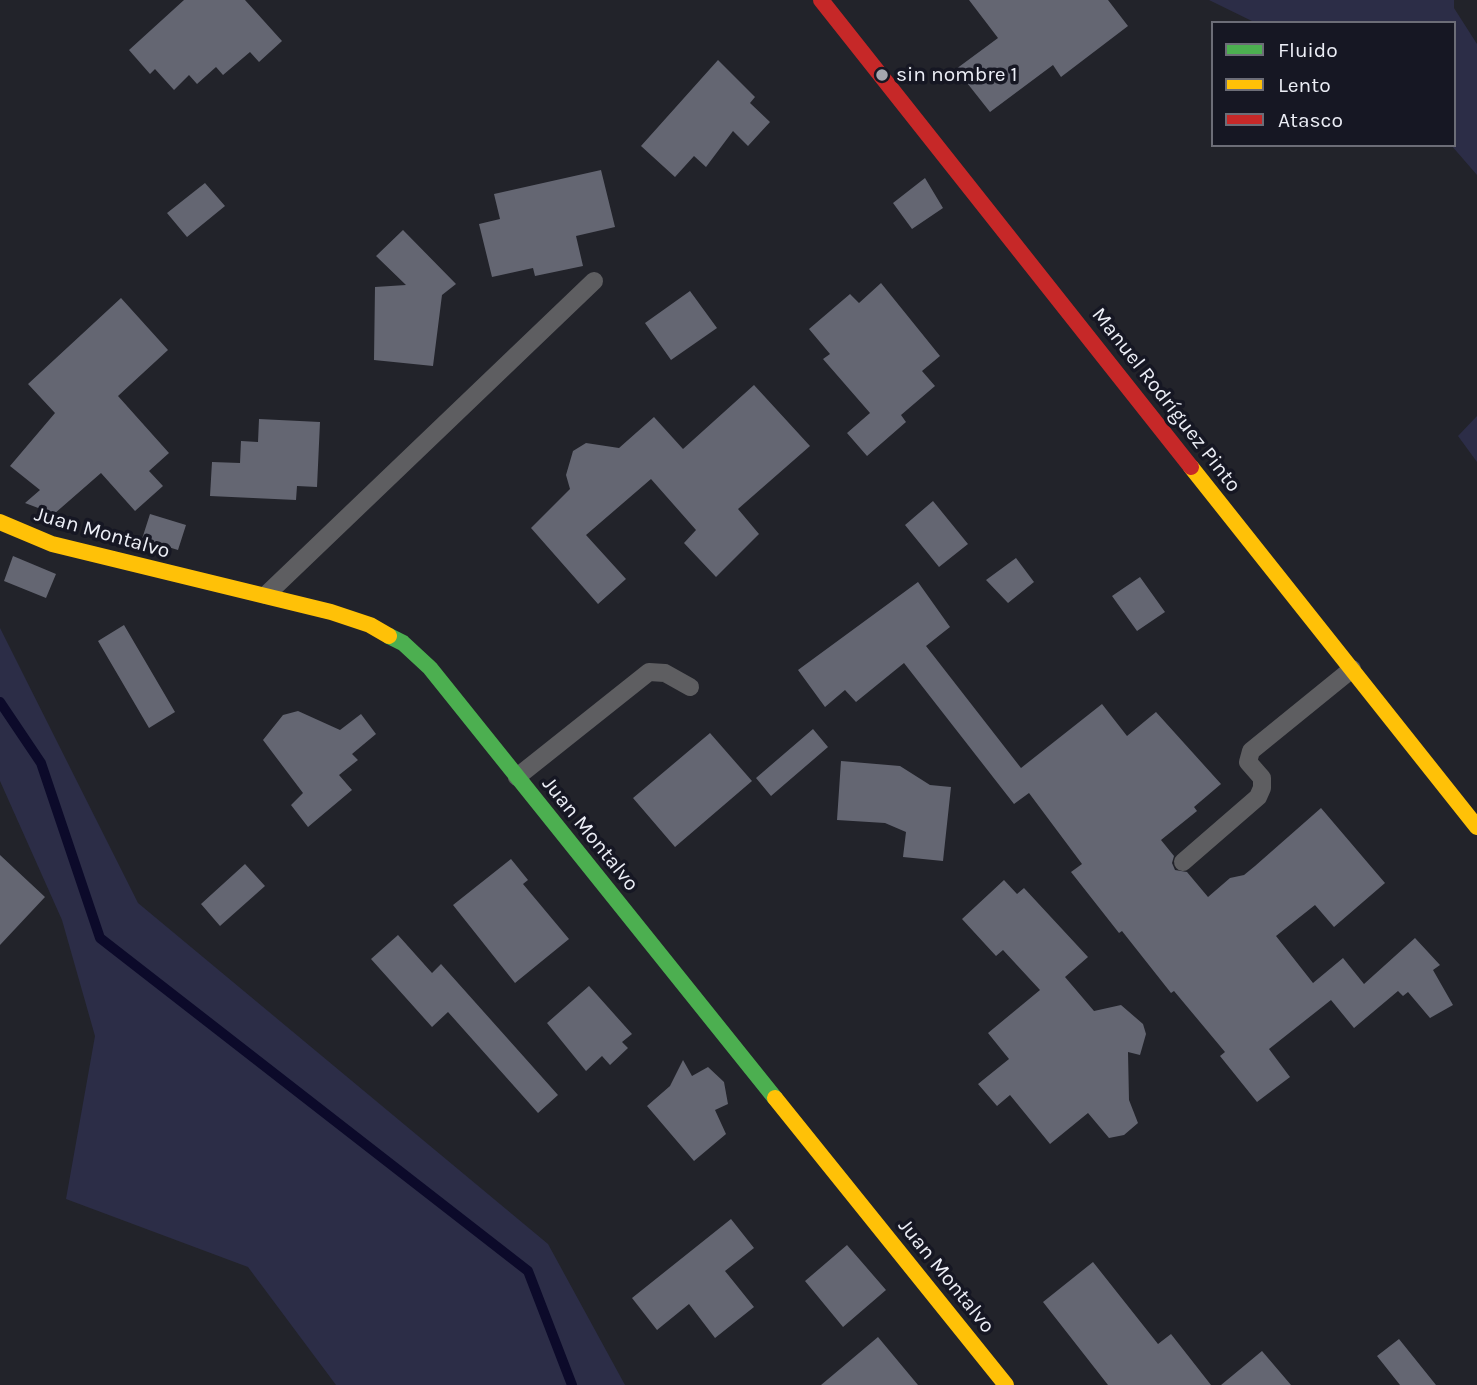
<!DOCTYPE html>
<html>
<head>
<meta charset="utf-8">
<style>
	body { margin:0 }
	#map { position:relative; width:1477px; height:1385px; overflow:hidden; background:#22232a; font-family:Karla,sans-serif }
	canvas { display:block }
	.legend { position:absolute; left:1211px; top:21px; width:245px; height:126px; box-sizing:border-box; background:#161723; border:2px solid #6c6d77; margin:0; padding:9px 12px; list-style:none; font-size:21px; color:#eceef6 }
	.legend li { display:flex; align-items:center; gap:14px; height:35px }
	.legend b { width:35px; border:2px solid #6c6d77 }
</style>
</head>
<body>
<div id="map">
<canvas width="1477" height="1385"></canvas>
<ul class="legend">
<li><b style="height:9px;background:#4caf50"></b>Fluido</li>
<li><b style="height:9px;background:#ffc107"></b>Lento</li>
<li><b style="height:9px;background:#c62828"></b>Atasco</li>
</ul>
</div>
<script>
const g = document.querySelector('canvas').getContext('2d');
g.lineJoin = 'round';
function paint(path, color) { g.fillStyle = color; g.fill(path, 'evenodd'); }
const poly = rows => new Path2D(rows.map(r => 'M' + r).join(''));
function stroke(path, color, width, dash) { g.strokeStyle = color; g.lineWidth = width; g.lineCap = dash ? 'butt' : 'round'; g.setLineDash(dash || []); g.stroke(path); }
function write(font, color, halo, rows, align = 'center') {
  g.font = font + ' Karla,sans-serif'; g.lineWidth = 7; g.setLineDash([]); g.textBaseline = 'middle'; g.strokeStyle = halo; g.fillStyle = color; for (const [text, x, y, turn = 0] of rows) {
    g.save(); g.translate(x, y); g.rotate((+turn || 0) * Math.PI / 180); g.textAlign = isNaN(turn) ? turn : align; if (halo) g.strokeText(text, 0, 0); g.fillText(text, 0, 0); g.restore();
  }
}
paint(poly([
	[1209,0,1454,0,1454,8,1477,44,1477,175,1451,145,1454,145,1454,23,1256,23],
	[1477,416,1477,462,1458,436],
	[0,628,138,903,548,1244,625,1385,336,1385,248,1267,66,1199,95,1036,62,920,0,781]
]), '#2c2d47');
stroke(poly([
	[0,702,41,763,100,938,528,1271,572,1385]
]), '#0c0a2a', 10);
paint(poly([
	[184,0,245,0,282,41,259,62,250,52,223,75,216,67,197,84,189,75,174,90,155,69,150,74,129,50],
	[969,0,1108,0,1128,26,1061,77,1053,65,990,112,956,69,998,38],
	[718,60,755,97,750,103,770,122,748,146,733,131,706,167,694,156,675,177,641,146],
	[601,170,615,227,576,236,583,266,535,276,533,268,492,277,479,224,500,219,494,194],
	[925,178,943,208,912,229,893,203],
	[205,183,225,206,187,237,167,213],
	[403,230,456,284,442,295,433,366,374,360,375,287,406,285,376,256],
	[881,283,940,356,922,371,935,386,901,415,906,422,867,456,847,433,870,413,823,359,830,354,809,329,850,294,859,303],
	[690,291,717,328,671,360,645,323],
	[121,298,168,350,118,396,169,453,149,471,163,486,135,511,101,473,54,514,25,503,40,490,10,466,55,413,28,384],
	[754,385,810,446,738,509,759,534,716,577,684,543,696,530,651,479,586,535,626,579,598,604,531,528,570,489,566,475,573,451,586,443,619,448,654,417,683,449],
	[259,419,320,422,317,487,297,486,296,500,210,496,212,462,240,463,241,441,258,442],
	[933,501,968,544,939,567,905,525],
	[150,514,186,525,178,550,142,539],
	[13,556,56,574,46,598,4,581],
	[1016,558,1034,582,1008,603,986,580],
	[1140,577,1165,612,1137,631,1112,596],
	[918,582,950,627,926,646,1021,768,1102,704,1127,736,1156,712,1221,784,1194,807,1197,811,1161,840,1174,856,1172,863,1175,870,1187,872,1208,897,1230,878,1244,875,1255,866,1321,808,1385,883,1334,927,1315,905,1276,936,1313,983,1343,958,1364,984,1415,938,1440,965,1433,970,1453,1005,1430,1018,1408,992,1403,996,1398,991,1354,1028,1331,1000,1269,1049,1290,1077,1257,1102,1220,1056,1225,1052,1174,991,1171,993,1122,931,1119,933,1071,872,1082,864,1029,793,1014,804,904,663,856,702,845,690,825,707,798,670],
	[124,625,175,712,149,728,98,641],
	[298,711,340,730,361,714,376,734,352,754,358,760,339,775,352,790,308,827,291,805,303,793,263,740,283,715],
	[813,729,828,747,771,796,756,778],
	[710,733,752,781,675,847,633,798],
	[841,761,900,766,930,785,951,787,943,861,903,857,906,832,885,823,837,820],
	[0,855,45,897,0,945],
	[511,859,528,880,523,884,569,939,515,983,453,905],
	[245,864,265,886,220,926,201,904],
	[1004,880,1017,894,1024,888,1088,957,1065,977,1094,1011,1121,1005,1143,1024,1146,1034,1140,1055,1128,1052,1129,1100,1138,1123,1124,1135,1109,1138,1088,1113,1050,1144,1010,1095,997,1106,978,1084,1009,1059,988,1033,1040,990,1003,950,996,956,962,919],
	[398,935,432,973,441,964,558,1095,538,1113,448,1012,432,1027,371,959],
	[589,986,632,1034,622,1042,628,1048,610,1065,602,1056,586,1071,547,1023],
	[683,1060,692,1076,708,1067,724,1082,728,1104,715,1110,726,1134,694,1161,647,1106,670,1086],
	[731,1219,754,1248,725,1271,754,1307,715,1338,689,1304,657,1330,632,1298],
	[847,1245,886,1290,843,1327,805,1281],
	[1093,1262,1158,1344,1171,1334,1211,1385,1108,1385,1043,1302],
	[878,1337,918,1385,821,1385],
	[1399,1339,1436,1385,1400,1385,1377,1356],
	[1262,1351,1291,1385,1221,1385]
]), '#646672');
stroke(poly([
	[266,595,594,281],
	[517,777,649,672,665,673,690,687],
	[1183,862,1258,797,1262,788,1262,778,1248,762,1251,751,1352,669]
]), '#5e5e61', 18);
stroke(poly([
	[389,636,403,643,430,668,775,1098]
]), '#4caf50', 16);
stroke(poly([
	[1191,467,1477,827],
	[0,522,52,544,331,612,370,625,389,636],
	[775,1098,1006,1385]
]), '#ffc107', 16);
stroke(poly([
	[821,0,1191,467]
]), '#c62828', 16);
for (const [x, y, r, color] of [
	[882,75,7,"#a5a7af"]
]) { const dot = new Path2D(); dot.arc(x, y, r, 0, 2 * Math.PI); g.fillStyle = color; g.fill(dot); stroke(dot, '#161723', 2.5); }
write('21px', '#eceef6', '#161723', [
	["sin nombre 1",896,75]
], 'left');
write('21px', '#eceef6', '#161723', [
	["Manuel Rodríguez Pinto",1166,400,52],
	["Juan Montalvo",102,533,16],
	["Juan Montalvo",590,834,51],
	["Juan Montalvo",946,1276,51]
]);
</script>
</body>
</html>
